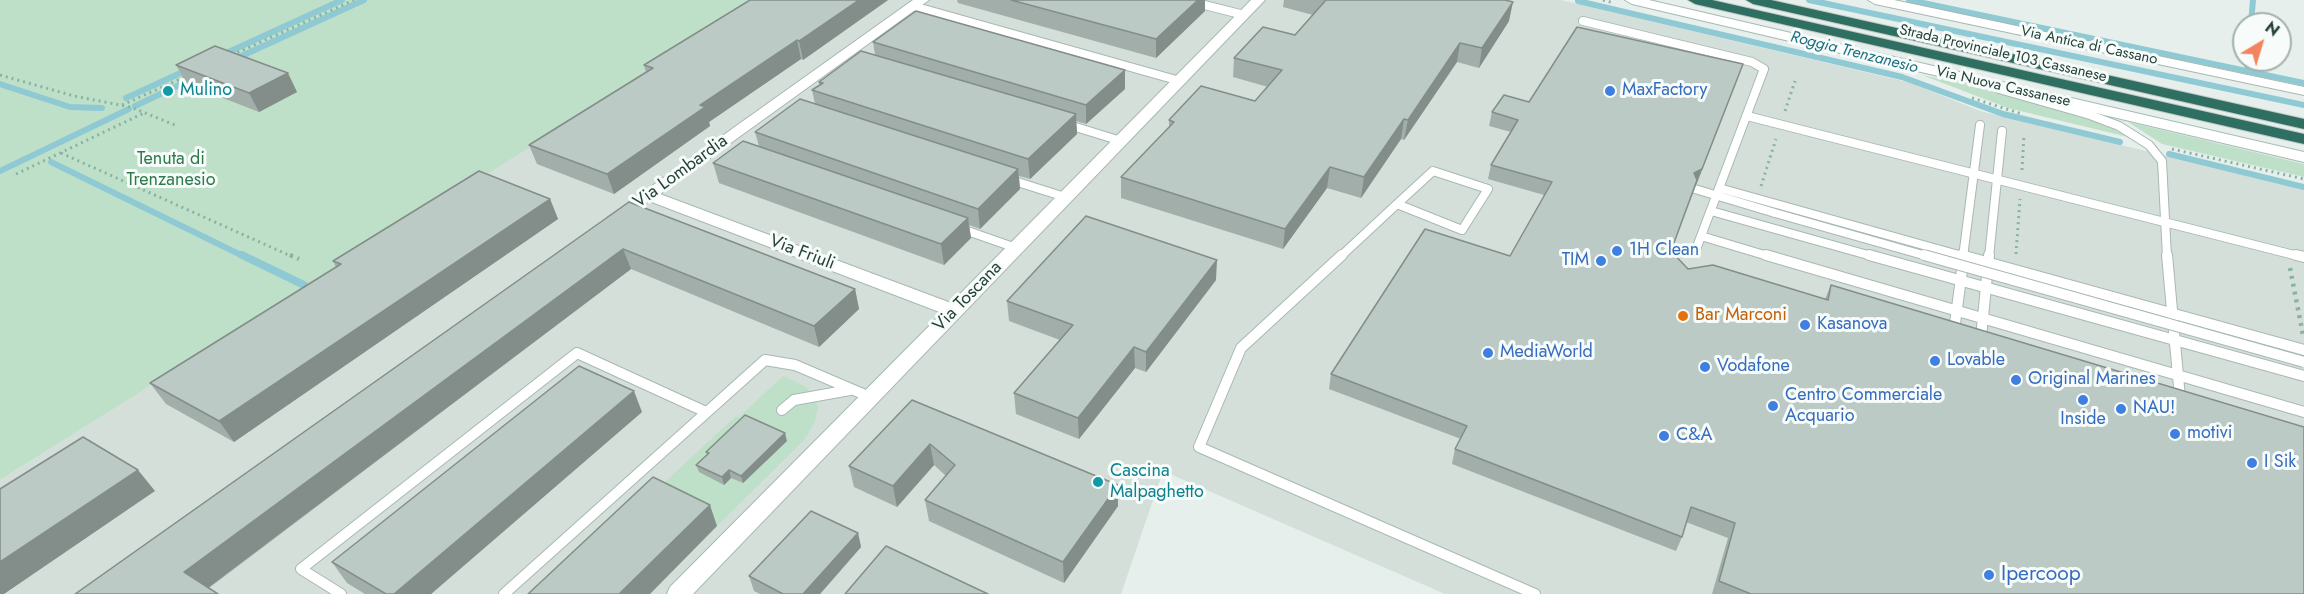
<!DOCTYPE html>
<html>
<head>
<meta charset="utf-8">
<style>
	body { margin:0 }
	#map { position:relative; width:2304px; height:594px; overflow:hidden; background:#e6efeb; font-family:Jost,sans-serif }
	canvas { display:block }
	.north { position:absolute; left:2232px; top:12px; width:60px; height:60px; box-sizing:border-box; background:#f7fbf9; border:2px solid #a3b1ad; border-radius:50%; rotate:38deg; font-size:16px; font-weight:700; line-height:24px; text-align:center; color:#24423a }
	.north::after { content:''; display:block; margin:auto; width:21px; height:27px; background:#f4845f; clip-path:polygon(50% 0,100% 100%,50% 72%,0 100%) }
</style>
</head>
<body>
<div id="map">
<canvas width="2304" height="594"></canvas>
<div class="north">N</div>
</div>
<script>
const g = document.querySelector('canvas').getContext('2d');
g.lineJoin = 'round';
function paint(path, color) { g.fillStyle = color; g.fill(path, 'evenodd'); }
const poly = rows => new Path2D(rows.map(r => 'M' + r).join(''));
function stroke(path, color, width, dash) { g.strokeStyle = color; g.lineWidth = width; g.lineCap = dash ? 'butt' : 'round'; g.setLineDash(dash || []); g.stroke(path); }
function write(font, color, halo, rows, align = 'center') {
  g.font = font + ' Jost,sans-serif'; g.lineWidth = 6; g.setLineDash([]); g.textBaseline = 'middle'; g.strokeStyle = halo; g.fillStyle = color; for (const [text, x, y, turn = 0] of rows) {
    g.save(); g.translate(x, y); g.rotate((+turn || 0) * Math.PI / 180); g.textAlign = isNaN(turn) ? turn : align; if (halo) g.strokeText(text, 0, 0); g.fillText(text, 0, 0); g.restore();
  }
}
paint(poly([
	[759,0,1561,0,1911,83,1980,111,2304,189,2304,594,1445,594,1163,471,1121,594,0,594,0,480]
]), '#d4dfda');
paint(poly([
	[0,0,764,0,0,480],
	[1922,75,1978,87,2098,122,2132,138,2008,108],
	[2128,122,2304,164,2304,177,2162,144],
	[783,376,803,385,814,395,818,407,815,422,805,439,717,526,652,494,736,416,739,417]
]), '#bfe0c8');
stroke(poly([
	[1809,0,2304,105],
	[1909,0,2304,83],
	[1578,1,1902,77,2003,114,2120,142],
	[2251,24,2253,0],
	[222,55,342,0],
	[235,59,364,0],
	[2247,72,2248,60],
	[0,84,70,107,102,108],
	[126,98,187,70],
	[135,106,192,79],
	[2169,154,2304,187],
	[51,162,245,257],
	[0,171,129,109]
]), '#8ec9d4', 6);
stroke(poly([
	[242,255,304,285]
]), '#8ec9d4', 8);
const laneFar1 = poly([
	[1185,0,1244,15],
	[913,6,1180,81],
	[1583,21,1752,62,1764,69,1695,252],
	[1999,89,2090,115,2119,126,2149,145,2162,161,2167,257],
	[1747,116,2302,257],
	[1066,124,1121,141],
	[1433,171,1488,189,1462,230,1397,204,1433,171],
	[1008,179,1065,197],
	[1719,188,1966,257],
	[1695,189,1775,213],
	[1711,211,1875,257],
	[959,228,1016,248],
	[1701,236,1771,257],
	[1340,257,1397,204],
	[1963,257,1980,125],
	[1989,257,2002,131]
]);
const lane = poly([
	[1342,255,1241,348,1199,447,1535,594],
	[1766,255,2304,412],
	[1869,255,2304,376],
	[1961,255,2304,350],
	[2167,255,2180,398],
	[2296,255,2304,257],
	[1954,331,1964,255],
	[1981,338,1989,255],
	[782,410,794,400,850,390],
	[341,594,301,569,577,353,706,412],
	[504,594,765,360,795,365,870,397]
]);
const street = poly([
	[913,0,929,0,660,194,951,303,1251,0,1265,0,693,594,667,594,670,587,942,313,649,201,621,222,615,223,607,218,913,0],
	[1868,0,1894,0,2304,87,2304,95,1875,4,1868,0]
]);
const secondary = poly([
	[1625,0,1649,0,2304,152,2304,162,1632,4,1625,0]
]);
const highway = poly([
	[1688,0,1712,0,2304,134,2304,144,1695,4,1688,0],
	[1746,0,1771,0,2304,119,2304,129,1753,4,1746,0]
]);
stroke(laneFar1, '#a8b8b2', 10);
stroke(lane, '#a8b8b2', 12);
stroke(street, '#a8b8b2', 2);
stroke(secondary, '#a4bbb3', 2);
stroke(highway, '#c2cac8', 2);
stroke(poly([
	[1603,0,1614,3],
	[232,55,354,0],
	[0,75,74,96,130,107,175,125],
	[1972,98,2022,114],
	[122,105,187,76],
	[1785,111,1795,81],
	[2172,149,2304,179],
	[61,153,293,257],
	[2022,170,2024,135],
	[16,174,144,113],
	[1761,186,1776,139],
	[2016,254,2020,199]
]), '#86b3a5', 3, [2, 4]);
stroke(poly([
	[290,255,299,259],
	[2290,268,2303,335]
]), '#86b3a5', 4.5, [3, 5]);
stroke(laneFar1, '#fff', 8);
stroke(lane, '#fff', 10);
paint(street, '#fff');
paint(secondary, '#fff');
paint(highway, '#2f6f62');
const laneBridgeFar1 = poly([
	[1775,213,1930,257]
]);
const laneBridge = poly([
	[1924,255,2304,362]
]);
stroke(laneBridgeFar1, '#a8b8b2', 10, []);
stroke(laneBridge, '#a8b8b2', 12, []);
stroke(laneBridgeFar1, '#fff', 8);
stroke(laneBridge, '#fff', 10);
paint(poly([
	[750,0,888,0,803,60,801,59,709,122,710,126,614,194,537,164,529,145,646,72,644,65],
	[957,0,1205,0,1205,11,1156,58,958,3],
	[1284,0,1505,0,1509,21,1479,68,1457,62,1404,140,1401,139,1361,198,1327,188,1283,249,1121,198,1121,177,1169,127,1169,120,1255,101,1268,87,1233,77,1234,58,1295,35,1313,15,1283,7],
	[873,42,1125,70,1125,89,1086,124,1076,121,1077,134,1030,179,1019,176,1020,189,980,229,969,225,971,238,944,265,719,183,713,163,759,146,755,132,815,104,812,90,819,85,819,82,875,55],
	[176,65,297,92,259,112,187,84],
	[1504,95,1697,183,1671,251,1688,269,1825,299,1831,285,2304,594,1712,594,1728,538,1686,522,1682,537,1676,551,1452,464,1455,449,1461,439,1329,389,1331,374,1510,256,1544,195,1488,179,1491,165,1511,132,1489,126,1492,112],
	[550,199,558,219,234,442,166,404,150,383,336,267,333,261],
	[629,202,855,289,859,309,819,347,631,269,209,588,75,594],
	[1216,280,1146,372,1135,368,1079,439,1016,414,1014,393,1060,340,1009,321,1007,301],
	[912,400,1118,485,1118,506,1064,583,929,521,925,500,946,476,934,465,897,507,854,487,849,466],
	[642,412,431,594,365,594,347,583,332,562],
	[787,441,743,483,731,478,724,485,699,472,696,465,707,455,706,452],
	[858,533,861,547,820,594,760,594,754,591,749,576]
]), '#a1aea9');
paint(poly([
	[859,0,888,0,803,60,799,41],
	[1198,0,1205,0,1205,11,1156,58,1156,39],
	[1513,2,1509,21,1479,68,1482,48],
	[797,40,801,59,709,122,710,126,614,194,607,174,700,105],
	[1460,43,1457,62,1404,140,1408,120],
	[1125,70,1125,89,1086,124,1086,105],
	[288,73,297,92,259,112,249,93],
	[1738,77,1697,183,1696,184,1694,173],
	[1076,114,1077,134,1030,179,1028,159],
	[1404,119,1401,139,1361,198,1364,177],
	[1330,167,1327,188,1283,249,1285,229],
	[1018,169,1020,189,980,229,978,209],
	[550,199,558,219,234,442,219,421],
	[968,218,971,238,944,265,941,244],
	[623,249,631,269,201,593,184,572],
	[1217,260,1216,280,1146,372,1146,352],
	[855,289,859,309,819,347,814,326],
	[1134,347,1135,368,1079,439,1078,418],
	[634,391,642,412,431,594,394,594],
	[785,433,787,441,743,483,741,476],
	[930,444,934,465,897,507,893,486],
	[138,470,155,491,4,594,0,594,0,562],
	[729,470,731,478,724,485,722,477],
	[1118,485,1118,506,1064,583,1063,562],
	[710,505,717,526,650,594,619,594],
	[858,533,861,547,820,594,803,594]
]), '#838d89');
const building = poly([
	[750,0,859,0,799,41,797,40,700,105,705,107,607,174,529,145,653,68,644,65,750,0],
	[1011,0,1198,0,1156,39,1011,0],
	[1326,0,1505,0,1513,2,1482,48,1460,43,1408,120,1404,119,1364,177,1330,167,1285,229,1121,177,1174,122,1169,120,1201,86,1255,101,1282,70,1234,58,1263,27,1295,35,1326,0],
	[916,11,1125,70,1086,105,873,42,916,11],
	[1577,27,1743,64,1702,169,1694,173,1697,180,1671,251,1688,269,1713,265,1828,300,1831,285,2304,427,2304,594,1751,594,1719,581,1735,523,1691,507,1682,537,1455,449,1467,426,1331,374,1425,229,1510,256,1552,182,1491,165,1518,120,1492,112,1504,95,1529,102,1577,27],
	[215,46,288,73,249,93,176,65,215,46],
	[861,51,1076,114,1028,159,812,90,823,83,819,82,861,51],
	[800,99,1018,169,978,209,755,132,800,99],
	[743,141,968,218,941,244,713,163,743,141],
	[479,171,550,199,219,421,150,383,341,264,333,261,479,171],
	[629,202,855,289,814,326,623,249,184,572,218,594,75,594,629,202],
	[1086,216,1217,260,1146,352,1134,347,1078,418,1014,393,1073,325,1007,301,1086,216],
	[579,366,634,391,394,594,386,594,332,562,579,366],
	[912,400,1118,485,1063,562,925,500,955,465,930,444,893,486,849,466,912,400],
	[745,415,785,433,741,476,729,470,722,477,696,465,709,453,706,452,745,415],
	[83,437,138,470,0,562,0,489,83,437],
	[653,477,710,505,619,594,528,594,653,477],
	[811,511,858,533,803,594,783,594,749,576,811,511],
	[886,546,988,594,845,594,886,546]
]);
paint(building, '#bbcac4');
stroke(building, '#838d89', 1.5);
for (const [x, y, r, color] of [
	[168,91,6,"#0f9aa8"],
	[1610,91,6,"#3f7fe0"],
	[1617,251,6,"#3f7fe0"],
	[1601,261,6,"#3f7fe0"],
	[1683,316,6,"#e8710a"],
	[1805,325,6,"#3f7fe0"],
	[1488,353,6,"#3f7fe0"],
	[1935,361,6,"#3f7fe0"],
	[1705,367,6,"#3f7fe0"],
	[2016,380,6,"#3f7fe0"],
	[2083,400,6,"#3f7fe0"],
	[1773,406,6,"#3f7fe0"],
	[2121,409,6,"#3f7fe0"],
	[2175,434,6,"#3f7fe0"],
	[1664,436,6,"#3f7fe0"],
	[2252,463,6,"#3f7fe0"],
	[1098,482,6,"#0f9aa8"],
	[1989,575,6,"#3f7fe0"]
]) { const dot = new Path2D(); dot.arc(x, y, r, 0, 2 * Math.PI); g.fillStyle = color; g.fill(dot); stroke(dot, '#f7fbf9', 2); }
write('15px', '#24423a', '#f7fbf9', [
	["Via Antica di Cassano",2089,46,12],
	["Strada Provinciale 103 Cassanese",2003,54,13],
	["Via Nuova Cassanese",2003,87,13]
]);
write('italic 16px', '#1c6f80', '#f7fbf9', [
	["Roggia Trenzanesio",1854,53,14]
]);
write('18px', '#0d838f', '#f7fbf9', [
	["Mulino",180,91],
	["Cascina",1110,472],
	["Malpaghetto",1110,493]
], 'left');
write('18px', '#366cbe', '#f7fbf9', [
	["MaxFactory",1622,91],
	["1H Clean",1629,251],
	["TIM",1589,261,"right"],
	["Kasanova",1817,325],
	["MediaWorld",1500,353],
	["Lovable",1947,361],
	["Vodafone",1717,367],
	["Original Marines",2028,380],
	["Centro Commerciale",1785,396],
	["Acquario",1785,417],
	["NAU!",2133,409],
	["Inside",2083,420,"center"],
	["motivi",2187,434],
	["C&A",1676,436],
	["I Sik",2264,463]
], 'left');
write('18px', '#2d7a4b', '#f7fbf9', [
	["Tenuta di",171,160],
	["Trenzanesio",171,181]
]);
write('18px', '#24423a', '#f7fbf9', [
	["Via Lombardia",681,172,-36],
	["Via Friuli",802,253,21],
	["Via Toscana",968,297,-46]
]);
write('18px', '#c56008', '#f7fbf9', [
	["Bar Marconi",1695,316]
], 'left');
write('21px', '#366cbe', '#f7fbf9', [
	["Ipercoop",2001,575]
], 'left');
</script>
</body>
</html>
